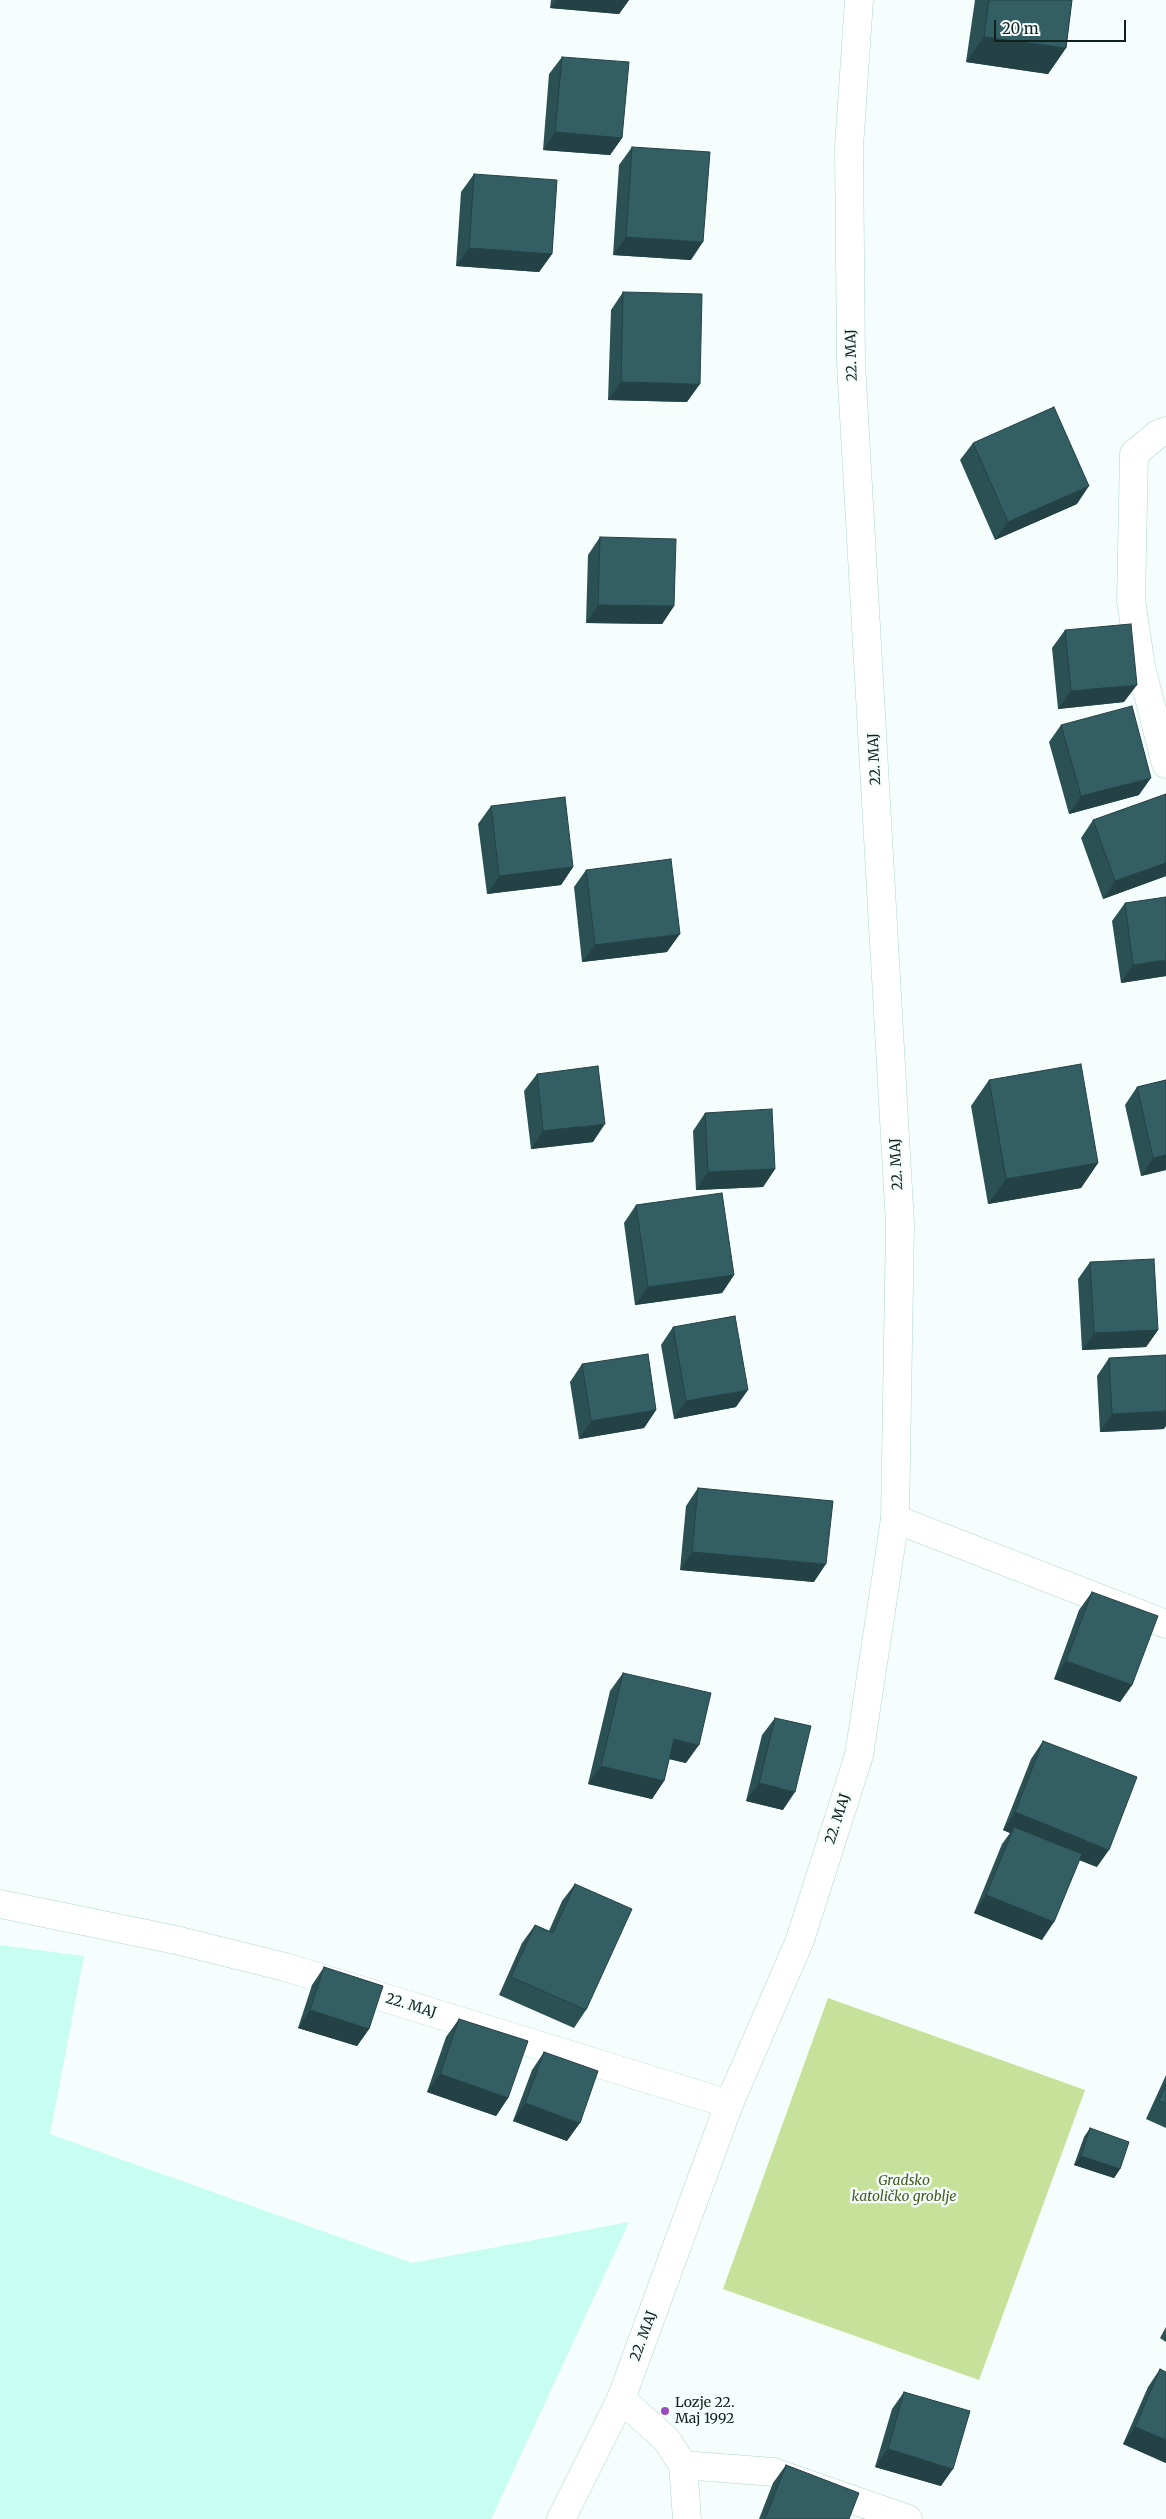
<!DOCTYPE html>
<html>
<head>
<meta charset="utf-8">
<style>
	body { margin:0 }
	#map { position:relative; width:1166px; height:2519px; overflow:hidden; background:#f5fefc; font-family:Merriweather,serif }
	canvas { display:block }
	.scale { position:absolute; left:994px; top:20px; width:132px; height:22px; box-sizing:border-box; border:2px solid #11221e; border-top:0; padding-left:6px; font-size:15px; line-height:18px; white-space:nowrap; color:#11221e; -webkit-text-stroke:4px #f5fefc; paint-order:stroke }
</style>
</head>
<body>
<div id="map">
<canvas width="1166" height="2519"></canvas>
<div class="scale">20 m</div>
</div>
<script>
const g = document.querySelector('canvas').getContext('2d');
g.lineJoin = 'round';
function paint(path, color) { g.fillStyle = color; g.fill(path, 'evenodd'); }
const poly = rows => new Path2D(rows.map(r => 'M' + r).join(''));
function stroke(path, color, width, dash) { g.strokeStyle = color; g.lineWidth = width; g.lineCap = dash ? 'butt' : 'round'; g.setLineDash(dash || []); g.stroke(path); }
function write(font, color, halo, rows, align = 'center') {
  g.font = font + ' Merriweather,serif'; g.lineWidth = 5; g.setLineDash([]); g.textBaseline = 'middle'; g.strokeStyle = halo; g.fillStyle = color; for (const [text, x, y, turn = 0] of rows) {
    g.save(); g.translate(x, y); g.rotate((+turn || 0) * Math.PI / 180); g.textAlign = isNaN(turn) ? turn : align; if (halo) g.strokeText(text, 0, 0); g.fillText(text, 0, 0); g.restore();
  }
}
paint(poly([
	[0,1945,84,1956,50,2134,412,2263,629,2222,491,2519,0,2519]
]), '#c7fef1');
paint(poly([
	[828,1998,1085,2090,979,2380,723,2289]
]), '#c6e199');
const minor = poly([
	[1166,431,1158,434,1134,454,1131,600,1141,667,1166,764],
	[895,1519,1166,1624],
	[0,1904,176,1940,285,1967,729,2104],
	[621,2399,666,2439,683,2465,687,2519],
	[683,2465,773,2472,908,2519]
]);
const major = poly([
	[561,2519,621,2399,729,2104,800,1940,859,1755,895,1519,900,1224,851,363,849,147,859,0]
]);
stroke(minor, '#acd8cd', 29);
stroke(major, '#acd8cd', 29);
stroke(minor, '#fff', 28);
stroke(major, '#fff', 28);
paint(poly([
	[551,0,629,0,619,14,550,8],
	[975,0,1072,0,1066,48,1048,74,966,62],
	[562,57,622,138,610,155,543,150,549,74],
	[632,147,691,260,613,255,619,165],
	[474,174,552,254,539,272,456,266,461,192],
	[623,292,687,402,608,400,611,310],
	[973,443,1077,504,995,540,960,460],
	[600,537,674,606,662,624,586,623,588,555],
	[1065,630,1124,702,1058,709,1052,648],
	[1061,725,1139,795,1069,814,1049,742],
	[1166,794,1166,876,1103,899,1081,838,1093,820],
	[491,806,573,867,561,885,487,894,478,824],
	[586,870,667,952,582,962,574,887],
	[1125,903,1166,976,1121,983,1112,921],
	[537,1074,593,1142,531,1149,524,1091],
	[989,1080,1098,1163,1081,1188,988,1204,971,1106],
	[1166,1080,1166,1170,1141,1176,1125,1105,1137,1087],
	[705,1113,775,1169,763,1187,696,1190,693,1131],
	[636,1205,734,1275,722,1293,635,1305,624,1223],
	[1090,1262,1158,1330,1146,1347,1082,1350,1078,1279],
	[673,1327,736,1407,674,1419,661,1345],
	[1109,1358,1164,1429,1100,1432,1097,1376],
	[582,1364,656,1410,644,1428,579,1439,570,1382],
	[698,1488,814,1582,680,1570,686,1506],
	[1092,1592,1132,1685,1120,1702,1054,1679,1079,1610],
	[623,1673,686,1763,669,1759,664,1781,652,1799,588,1784,610,1691],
	[775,1718,783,1810,746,1801,762,1735],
	[1043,1741,1097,1867,1079,1860,1042,1940,974,1913,1002,1844,1010,1833,1003,1830,1031,1759],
	[575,1884,586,2010,574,2028,499,1995,522,1943,535,1925,549,1931,562,1901],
	[324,1967,369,2029,357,2046,298,2028,312,1985],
	[459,2019,508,2098,496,2116,427,2092,446,2037],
	[544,2052,567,2141,513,2121,532,2070],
	[1166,2075,1166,2128,1146,2119],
	[1090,2128,1120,2169,1114,2178,1074,2165,1084,2137],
	[1166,2327,1166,2342,1160,2338],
	[1160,2369,1166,2463,1123,2444,1148,2387],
	[904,2392,941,2486,875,2467,892,2409],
	[786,2465,849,2519,759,2519,773,2483]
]), '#2c5155');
paint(poly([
	[556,0,629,0,619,14,550,8],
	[984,37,1066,48,1048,74,966,62],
	[555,132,622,138,610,155,543,150],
	[626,237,703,242,691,260,613,255],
	[469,248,552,254,539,272,456,266],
	[621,382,700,384,687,402,608,400],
	[1089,486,1077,504,995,540,1008,522],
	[598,605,674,606,662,624,586,623],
	[1137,685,1124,702,1058,709,1071,691],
	[1151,778,1139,795,1069,814,1081,796],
	[1166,863,1166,876,1103,899,1115,881],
	[573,867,561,885,487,894,499,876],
	[680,934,667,952,582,962,595,945],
	[1166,960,1166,976,1121,983,1133,965],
	[605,1124,593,1142,531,1149,543,1131],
	[1166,1155,1166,1170,1141,1176,1153,1158],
	[1098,1163,1081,1188,988,1204,1006,1179],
	[775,1169,763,1187,696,1190,708,1172],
	[734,1275,722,1293,635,1305,648,1287],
	[1158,1330,1146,1347,1082,1350,1094,1333],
	[748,1390,736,1407,674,1419,686,1401],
	[656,1410,644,1428,579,1439,591,1421],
	[1166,1411,1166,1426,1164,1429,1100,1432,1112,1414],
	[692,1552,826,1564,814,1582,680,1570],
	[1066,1661,1132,1685,1120,1702,1054,1679],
	[674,1739,699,1745,686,1763,661,1757],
	[601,1766,664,1781,652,1799,588,1784],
	[759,1783,795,1792,783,1810,746,1801],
	[1015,1812,1109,1850,1097,1867,1011,1833,1014,1827,1010,1833,1003,1830],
	[986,1895,1054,1922,1042,1940,974,1913],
	[310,2010,369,2029,357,2046,298,2028],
	[440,2074,508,2098,496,2116,427,2092],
	[525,2103,580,2123,567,2141,513,2121],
	[1081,2156,1120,2169,1114,2178,1074,2165],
	[1135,2427,1166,2440,1166,2463,1123,2444],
	[888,2449,953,2469,941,2486,875,2467]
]), '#244245');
const building = poly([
	[989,0,1072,0,1066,48,984,37,989,0],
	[562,57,629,62,622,138,555,132,562,57],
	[632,147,710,152,703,242,626,237,632,147],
	[474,174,557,180,552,254,469,248,474,174],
	[623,292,702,294,700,384,621,382,623,292],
	[1054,407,1089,486,1008,522,973,443,1054,407],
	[600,537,676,539,674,606,598,605,600,537],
	[1131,624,1137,685,1071,691,1065,630,1131,624],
	[1132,706,1151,778,1081,796,1061,725,1132,706],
	[1166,794,1166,863,1115,881,1093,820,1166,794],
	[565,797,573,867,499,876,491,806,565,797],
	[671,859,680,934,595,945,586,870,671,859],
	[1166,897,1166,960,1133,965,1125,903,1166,897],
	[1081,1064,1098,1163,1006,1179,989,1080,1081,1064],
	[598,1066,605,1124,543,1131,537,1074,598,1066],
	[1166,1080,1166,1155,1153,1158,1137,1087,1166,1080],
	[772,1109,775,1169,708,1172,705,1113,772,1109],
	[722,1193,734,1275,648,1287,636,1205,722,1193],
	[1154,1259,1158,1330,1094,1333,1090,1262,1154,1259],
	[735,1316,748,1390,686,1401,673,1327,735,1316],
	[648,1354,656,1410,591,1421,582,1364,648,1354],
	[1166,1355,1166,1411,1112,1414,1109,1358,1166,1355],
	[698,1488,833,1501,826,1564,692,1552,698,1488],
	[1092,1592,1158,1616,1132,1685,1066,1661,1092,1592],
	[623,1673,711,1693,699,1745,674,1739,664,1781,601,1766,623,1673],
	[775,1718,811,1726,795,1792,759,1783,775,1718],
	[1043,1741,1137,1777,1109,1850,1015,1812,1043,1741],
	[1014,1827,1082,1854,1054,1922,986,1895,1014,1827],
	[575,1884,632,1909,586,2010,511,1977,535,1925,553,1933,575,1884],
	[324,1967,383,1986,369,2029,310,2010,324,1967],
	[459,2019,528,2041,508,2098,440,2074,459,2019],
	[544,2052,598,2071,580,2123,525,2103,544,2052],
	[1166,2085,1166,2104,1159,2101,1166,2085],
	[1090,2128,1129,2142,1120,2169,1081,2156,1090,2128],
	[1160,2369,1166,2372,1166,2440,1135,2427,1160,2369],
	[904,2392,970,2411,953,2469,888,2449,904,2392],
	[786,2465,859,2493,849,2519,765,2519,786,2465]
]);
paint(building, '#335e63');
stroke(building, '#244245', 1);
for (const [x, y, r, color] of [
	[665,2411,5,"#994dbe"]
]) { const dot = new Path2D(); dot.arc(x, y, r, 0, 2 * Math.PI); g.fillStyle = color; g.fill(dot); stroke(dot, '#f5fefc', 2); }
write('14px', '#11221e', '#f5fefc', [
	["22. MAJ",852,355,-92],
	["22. MAJ",875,759,-93],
	["22. MAJ",897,1164,-93],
	["22. MAJ",838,1819,-72],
	["22. MAJ",411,2006,17],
	["22. MAJ",644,2336,-70]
]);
write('italic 14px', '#495c22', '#f5fefc', [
	["Gradsko",904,2181],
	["katoličko groblje",904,2197]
]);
write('14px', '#11221e', '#f5fefc', [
	["Lozje 22.",675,2403],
	["Maj 1992",675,2419]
], 'left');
</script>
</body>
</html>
